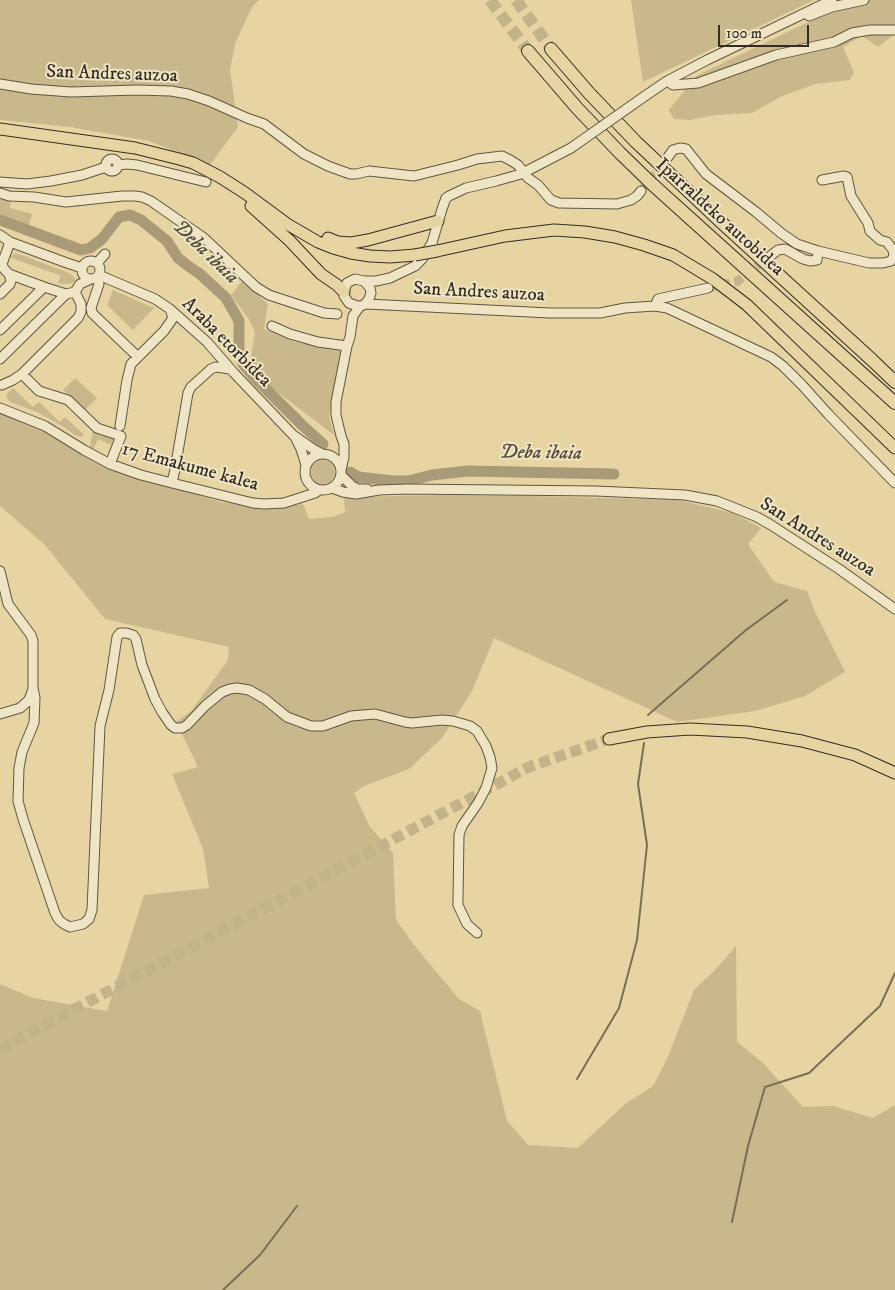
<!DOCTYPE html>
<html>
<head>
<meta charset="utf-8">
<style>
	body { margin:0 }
	#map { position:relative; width:895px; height:1290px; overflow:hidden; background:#e6d5a2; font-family:"IM FELL DW Pica",serif }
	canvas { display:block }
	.scale { position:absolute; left:718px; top:25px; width:91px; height:22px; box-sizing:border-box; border:2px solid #342b23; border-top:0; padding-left:6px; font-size:15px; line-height:18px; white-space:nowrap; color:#342b23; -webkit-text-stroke:4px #efe4c3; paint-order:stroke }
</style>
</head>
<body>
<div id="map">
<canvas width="895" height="1290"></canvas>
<div class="scale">100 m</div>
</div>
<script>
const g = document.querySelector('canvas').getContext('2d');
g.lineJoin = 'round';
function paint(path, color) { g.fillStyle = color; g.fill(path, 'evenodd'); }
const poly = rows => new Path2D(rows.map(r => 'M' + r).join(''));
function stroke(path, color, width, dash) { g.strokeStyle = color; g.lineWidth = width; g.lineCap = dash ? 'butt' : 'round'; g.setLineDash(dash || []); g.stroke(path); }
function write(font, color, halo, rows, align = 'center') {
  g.font = font + ' "IM FELL DW Pica",serif'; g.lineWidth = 4; g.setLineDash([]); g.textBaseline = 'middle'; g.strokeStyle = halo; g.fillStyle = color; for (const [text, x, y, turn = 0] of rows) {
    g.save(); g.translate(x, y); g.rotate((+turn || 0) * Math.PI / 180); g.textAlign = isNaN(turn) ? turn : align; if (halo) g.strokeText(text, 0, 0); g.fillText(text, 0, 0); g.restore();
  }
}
paint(poly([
	[0,0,259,0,252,7,235,44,230,69,238,127,210,165,149,141,70,127,0,120],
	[631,0,814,0,643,82],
	[854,0,895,0,895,34,878,47,862,36,843,47,854,72,850,80,815,84,780,97,752,113,715,115,690,120,674,119,669,110,696,76],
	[0,197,11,201,10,208,32,214,29,225,0,214],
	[16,253,69,273,72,275,75,279,75,281,72,283,65,284,58,283,61,276,9,257],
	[242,281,268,304,264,329,295,342,342,351,329,416,334,435,263,381,251,366,251,357,255,331,248,318,231,295],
	[113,290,154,308,133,330,107,305],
	[75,378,97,398,85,410,63,390],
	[13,388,33,407,39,402,60,422,65,417,84,435,81,437,75,435,64,427,37,412,10,402,6,396,7,394],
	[0,412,23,420,103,465,112,469,221,502,270,507,303,504,309,519,333,517,345,512,344,497,444,495,532,496,678,500,733,513,761,528,748,544,774,582,807,591,815,612,845,672,805,696,755,711,677,722,494,638,472,691,442,738,409,769,364,786,354,793,370,827,393,853,396,920,418,950,459,999,480,1011,507,1121,528,1145,578,1148,625,1104,653,1086,667,1059,694,990,717,968,736,946,737,1042,762,1062,803,1107,833,1106,873,1118,895,1105,895,1290,0,1290,0,984,33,998,107,1011,144,895,209,888,203,849,172,774,198,767,176,722,192,710,228,660,229,647,105,619,44,544,0,506],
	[93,429,115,437,111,445,98,439,93,450,90,448],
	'311 472a12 12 0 1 1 24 0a12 12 0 1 1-24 0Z'
]), '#c8b88c');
stroke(poly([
	[648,715,746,630,787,600],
	[577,1079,619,1008,637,940,647,845,638,784,644,743],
	[732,1222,748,1146,765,1087,809,1073,880,1006,895,973],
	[223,1290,260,1255,297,1206]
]), '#7a6e55', 2);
stroke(poly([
	[0,220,81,250,90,248,102,239,119,217,130,215,141,220,167,241,178,258,191,268,200,274,226,298,239,321,239,349,243,364,254,377,302,425,323,444],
	[350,472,358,477,393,481,408,481,432,475,468,471,614,474]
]), '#a99b77', 11);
stroke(poly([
	[641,191,664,162],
	[708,288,738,281,767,258]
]), '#c2b389', 9, [9, 4.5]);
stroke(poly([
	[0,1049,529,767,609,739]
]), '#c2b389', 11, [11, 5.5]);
stroke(poly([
	[490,0,528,51],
	[516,0,551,49]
]), '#c2b389', 12, [12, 6]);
const minor = poly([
	[809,16,832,7,864,0],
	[667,81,673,85,698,83,776,55,834,42,852,33,870,30,895,30],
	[0,84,31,89,71,92,137,90,171,91,188,94,209,101,247,118,264,124,304,154,328,166,350,174,356,174,369,171,414,176,458,165,477,159,502,156,510,160,518,165,528,178,538,185,551,200,559,203,617,204,631,200,637,196,641,191],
	[645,96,667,81,707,60,832,0],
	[668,157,673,150,680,148,686,149,706,174,756,212,781,233,797,244,818,251],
	'106 165a6 6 0 1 1 12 0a6 6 0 1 1-12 0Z',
	[118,165,127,164,137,165,206,182],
	[0,182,27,184,51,181,82,175,106,167],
	[0,193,9,196,34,197,66,202,122,196,135,196,142,197,151,201,194,231,204,238,256,287,269,295,324,313,337,314],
	[0,235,10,242,67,263,82,268],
	[10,242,2,264,4,269,9,274,44,287,66,294,75,292,80,284,89,280],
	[769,257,778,250,785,249,803,259,810,261,817,260,818,251,869,263,883,263,891,261,894,256,893,250,887,242,880,240,870,231,868,223,851,196,847,177,844,176,822,180],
	'82 270a9 9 0 1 1 18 0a9 9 0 1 1-18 0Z',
	[97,263,105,254],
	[99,275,155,299,170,309,207,342,234,373,293,435,313,449,322,454],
	[364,281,376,281,390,278,415,266,422,259,432,243,442,209,446,198,449,196,466,188,496,181,521,174,571,148],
	[99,284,91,308,92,313,138,357],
	[0,294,10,284,11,281,9,274],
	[361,306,365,304,369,299,371,293,370,288,364,281,355,279,347,283,344,292,344,296,349,303,357,306,361,306,363,305,366,304,550,313,600,313,625,308,655,306,667,308,771,357,783,366,802,385,829,415,895,483],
	[655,306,658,299,708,288],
	[272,326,290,334,318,342,347,346],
	[0,330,44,287],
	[0,359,66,294],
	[22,374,39,391,68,400,97,428,121,436,110,464],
	[2,385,13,380,22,374,78,318,81,312,81,304,75,292],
	[0,408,45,426,84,450,110,464,141,475,172,483,253,503,264,504,284,503,315,493,319,490],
	[120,426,127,380,131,364,164,331,173,318,170,309],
	[295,437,301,449,306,465],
	'305 472a18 18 0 1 1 36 0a18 18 0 1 1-36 0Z',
	[341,470,344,457,344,444,341,436,336,415,336,402,347,346,350,337,353,316,360,306],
	[341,475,352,486,358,489,367,489],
	[172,483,175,469,188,393,191,387,211,369,216,367,230,369],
	[332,488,343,492,356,494,379,490,407,489,596,491,685,495,717,501,757,517,771,525,839,569,895,609],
	[0,571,8,604,31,635,33,641,33,688,31,695,28,701,20,708,0,714],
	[33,688,35,698,34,723,22,752,19,768,18,801,23,819,55,913,59,920,64,924,70,927,83,924,89,919,92,910,100,726,109,690,117,637,120,633,126,633,133,635,136,639,142,665,155,699,162,712,171,725,175,728,182,728,187,725,205,706,222,692,230,689,237,688,249,690,265,699,287,717,311,726,323,726,351,716,375,714,405,722,412,723,442,720,453,721,470,726,477,731,486,746,490,757,492,768,486,788,478,803,462,826,459,835,458,900,458,905,467,924,477,933]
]);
const major = poly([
	[0,129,135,148,179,159,193,163,220,177,245,193,287,224,318,242,333,248,351,253,370,256,390,257,415,255],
	[251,206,290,241,321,274,337,285,344,292],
	[328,238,338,242,351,243,368,240,438,221],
	[437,251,505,236,554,230,585,232,615,237,644,245,673,255,713,279,747,305,895,448],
	[609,739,647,732,690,729,747,732,802,741,855,755,895,773]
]);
const highway = poly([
	[551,49,589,93,636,142,722,223,872,360,895,382],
	[528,51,577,108,620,153,652,184,895,403]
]);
stroke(minor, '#605643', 11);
stroke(major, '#342b23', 13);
stroke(highway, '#342b23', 14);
stroke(minor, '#efe4c3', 9);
stroke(major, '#e6d5a2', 11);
stroke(highway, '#e6d5a2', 12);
const minorBridge = poly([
	[571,148,645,96]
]);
const majorBridge = poly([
	[415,255,437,251]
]);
stroke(minorBridge, '#605643', 11, []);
stroke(majorBridge, '#342b23', 13, []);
stroke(minorBridge, '#efe4c3', 9);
stroke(majorBridge, '#e6d5a2', 11);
write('19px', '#342b23', '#efe4c3', [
	["San Andres auzoa",112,75,2],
	["Iparraldeko autobidea",719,218,42],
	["San Andres auzoa",479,293,3],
	["Araba etorbidea",226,343,45],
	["17 Emakume kalea",190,468,15],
	["San Andres auzoa",817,538,32]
]);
write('italic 20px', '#574d3c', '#efe4c3', [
	["Deba ibaia",205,253,44],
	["Deba ibaia",541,454,1]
]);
</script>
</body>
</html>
